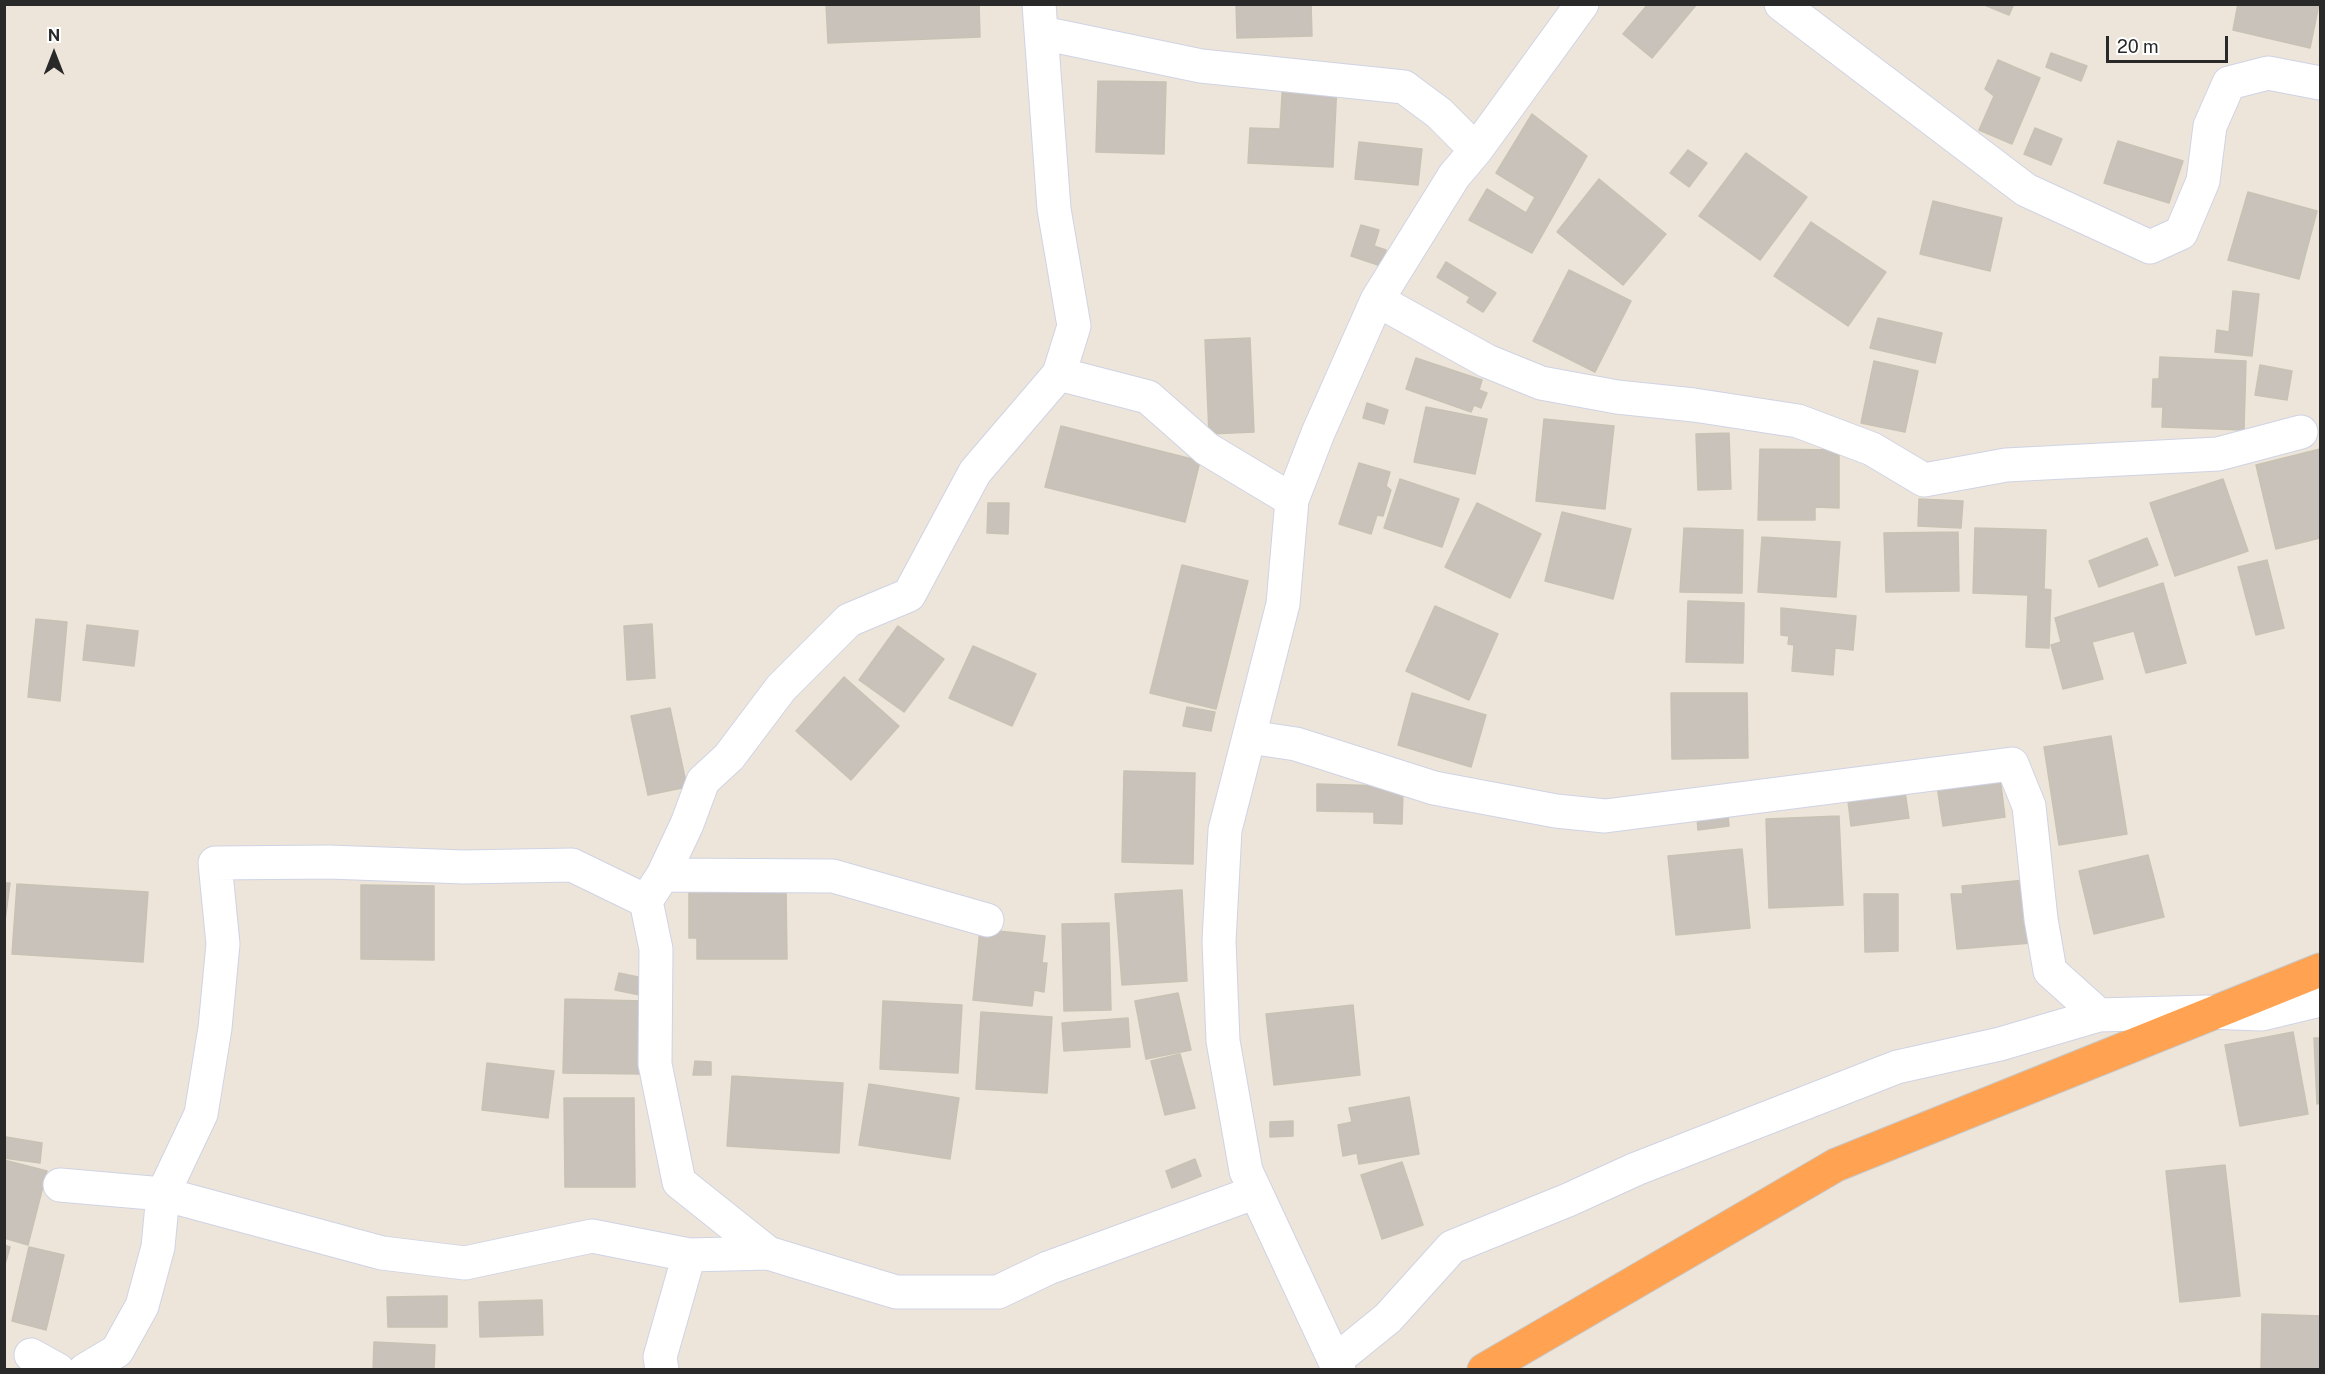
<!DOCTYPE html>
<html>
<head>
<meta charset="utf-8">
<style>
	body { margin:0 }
	#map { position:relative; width:2325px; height:1374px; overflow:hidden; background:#ede5da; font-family:"Public Sans",sans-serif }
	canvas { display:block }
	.frame { position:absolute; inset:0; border:6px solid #292929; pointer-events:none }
	.north { position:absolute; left:24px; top:24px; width:60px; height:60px; -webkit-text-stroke:4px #fff; paint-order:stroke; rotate:0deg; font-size:16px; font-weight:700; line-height:24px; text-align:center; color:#292929 }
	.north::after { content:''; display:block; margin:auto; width:21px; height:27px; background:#292929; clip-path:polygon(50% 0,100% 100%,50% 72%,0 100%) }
	.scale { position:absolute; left:2106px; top:36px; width:122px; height:27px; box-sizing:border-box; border:3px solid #292929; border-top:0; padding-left:8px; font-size:18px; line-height:21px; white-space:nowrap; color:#292929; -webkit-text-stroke:4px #fff; paint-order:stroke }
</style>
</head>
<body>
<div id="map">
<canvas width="2325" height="1374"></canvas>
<div class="frame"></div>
<div class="north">N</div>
<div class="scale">20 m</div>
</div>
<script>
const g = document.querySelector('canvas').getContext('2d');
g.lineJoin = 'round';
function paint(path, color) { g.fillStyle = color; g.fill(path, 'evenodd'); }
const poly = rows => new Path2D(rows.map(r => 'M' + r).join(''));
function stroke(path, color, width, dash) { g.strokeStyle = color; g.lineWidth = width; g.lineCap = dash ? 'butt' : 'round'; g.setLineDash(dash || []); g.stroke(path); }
const building = poly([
	[826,4,979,4,980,37,828,43,826,4],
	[1236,4,1311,4,1312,36,1237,38,1236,4],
	[1648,4,1697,4,1652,58,1623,34,1648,4],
	[1982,4,2014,4,2009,15,1982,4],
	[2238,4,2319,4,2310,48,2233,30,2238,4],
	[2051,53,2087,66,2081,81,2046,67,2051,53],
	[1998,60,2040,78,2012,144,1979,130,1994,96,1985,89,1998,60],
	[1283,79,1337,82,1333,167,1248,163,1250,128,1280,129,1283,79],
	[1098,81,1166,82,1164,154,1096,152,1098,81],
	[1532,114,1587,156,1532,253,1469,220,1487,189,1526,213,1535,197,1496,173,1532,114],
	[2035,128,2062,139,2051,165,2024,154,2035,128],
	[2118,141,2183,161,2169,203,2104,183,2118,141],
	[1359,142,1422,149,1418,185,1355,179,1359,142],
	[1688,150,1707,163,1689,187,1670,173,1688,150],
	[1746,153,1807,197,1760,260,1699,216,1746,153],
	[1599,179,1666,234,1623,285,1557,232,1599,179],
	[2248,192,2317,211,2299,279,2228,260,2248,192],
	[1933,201,2002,218,1990,271,1920,254,1933,201],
	[1811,222,1886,272,1848,326,1774,276,1811,222],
	[1361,225,1379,230,1374,246,1386,250,1381,266,1351,256,1361,225],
	[1446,262,1496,293,1483,312,1467,302,1470,297,1437,277,1446,262],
	[1569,270,1631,301,1595,372,1533,341,1569,270],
	[2233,291,2259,294,2252,356,2215,352,2217,330,2229,332,2233,291],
	[1878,318,1942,333,1935,363,1870,348,1878,318],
	[1250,338,1254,432,1209,434,1205,340,1250,338],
	[2160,357,2246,361,2244,430,2162,427,2163,407,2152,407,2153,379,2159,379,2160,357],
	[1416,358,1482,380,1479,390,1487,393,1481,408,1474,405,1471,412,1406,389,1416,358],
	[1874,361,1918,371,1905,432,1861,423,1874,361],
	[2260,365,2292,371,2287,400,2255,395,2260,365],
	[1367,403,1388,410,1384,424,1363,418,1367,403],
	[1426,407,1487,419,1475,474,1414,462,1426,407],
	[1544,419,1614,426,1605,509,1536,501,1544,419],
	[1061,426,1200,461,1185,522,1045,487,1061,426],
	[1729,433,1731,489,1698,490,1696,434,1729,433],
	[1760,449,1839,450,1839,508,1815,507,1815,520,1758,520,1760,449],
	[2320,449,2320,538,2276,549,2256,465,2320,449],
	[1359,463,1390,472,1386,486,1391,490,1383,516,1377,515,1371,534,1339,524,1359,463],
	[1400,479,1459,499,1442,547,1384,528,1400,479],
	[2223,479,2248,551,2175,576,2150,503,2223,479],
	[1919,499,1963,501,1961,528,1918,526,1919,499],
	[988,503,1009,503,1008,534,987,533,988,503],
	[1477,503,1541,534,1510,598,1445,567,1477,503],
	[1562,512,1631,529,1613,599,1545,581,1562,512],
	[1684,528,1743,530,1742,593,1680,592,1684,528],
	[1975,528,2046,530,2044,589,2051,590,2049,648,2026,647,2028,595,1973,593,1975,528],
	[1958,532,1959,591,1886,592,1884,533,1958,532],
	[1762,537,1840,542,1836,597,1758,592,1762,537],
	[2147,538,2158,565,2099,587,2089,561,2147,538],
	[2267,560,2284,628,2256,635,2238,567,2267,560],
	[1182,565,1248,581,1216,709,1150,693,1182,565],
	[2163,583,2186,663,2146,673,2134,631,2092,642,2103,679,2063,689,2051,645,2061,642,2055,618,2163,583],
	[1688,601,1744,603,1743,663,1686,662,1688,601],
	[1435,606,1498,634,1469,700,1406,671,1435,606],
	[1781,608,1856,616,1853,650,1835,648,1833,675,1792,671,1794,645,1788,644,1789,636,1781,635,1781,608],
	[36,619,67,622,60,701,28,697,36,619],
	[652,624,655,678,627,680,624,626,652,624],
	[87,625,138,631,134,666,83,660,87,625],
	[898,626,944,659,904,712,859,680,898,626],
	[973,646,1036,674,1012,726,949,698,973,646],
	[844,677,899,726,851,780,796,731,844,677],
	[1412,693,1486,715,1471,767,1398,745,1412,693],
	[1671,693,1747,693,1748,758,1672,759,1671,693],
	[1187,707,1215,712,1211,731,1183,726,1187,707],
	[670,708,687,787,648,795,631,716,670,708],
	[2111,736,2127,834,2059,845,2044,747,2111,736],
	[1124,771,1195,773,1193,864,1122,862,1124,771],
	[2000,777,2005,817,1943,826,1937,786,2000,777],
	[1317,784,1386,786,1388,791,1403,791,1402,824,1374,823,1374,812,1317,811,1317,784],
	[1904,785,1909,818,1851,826,1847,793,1904,785],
	[1728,815,1729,826,1698,830,1697,818,1728,815],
	[1839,816,1843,905,1769,908,1766,819,1839,816],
	[1742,849,1750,928,1676,935,1668,856,1742,849],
	[2148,855,2164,917,2094,934,2079,871,2148,855],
	[2026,880,2031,943,1957,949,1951,894,1963,894,1962,886,2026,880],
	[4,883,10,883,4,929,4,883],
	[17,884,148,892,143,962,12,954,17,884],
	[361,885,434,886,434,960,361,959,361,885],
	[786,889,787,959,697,959,697,938,689,938,689,890,786,889],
	[1182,890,1187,981,1122,985,1115,894,1182,890],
	[1864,894,1898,894,1898,951,1865,952,1864,894],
	[1109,923,1111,1010,1064,1011,1062,924,1109,923],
	[980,929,1045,936,1042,963,1047,963,1044,992,1034,990,1032,1006,973,1000,980,929],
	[619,973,643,978,640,995,615,990,619,973],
	[1178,993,1191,1050,1146,1059,1135,1001,1178,993],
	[565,999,644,1001,642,1074,563,1073,565,999],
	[883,1001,962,1005,958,1073,880,1069,883,1001],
	[1353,1005,1360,1075,1274,1085,1266,1014,1353,1005],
	[981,1012,1052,1017,1047,1093,976,1089,981,1012],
	[1128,1018,1130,1047,1064,1051,1062,1023,1128,1018],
	[2293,1032,2308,1114,2240,1126,2225,1045,2293,1032],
	[2314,1038,2320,1038,2320,1103,2317,1104,2314,1038],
	[1180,1054,1195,1108,1165,1115,1151,1061,1180,1054],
	[695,1061,711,1062,711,1075,693,1075,695,1061],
	[487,1063,554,1071,548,1118,482,1110,487,1063],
	[732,1076,843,1083,839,1153,727,1146,732,1076],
	[869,1084,959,1098,950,1159,859,1145,869,1084],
	[1409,1097,1419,1154,1359,1164,1357,1153,1343,1156,1338,1125,1352,1122,1349,1108,1409,1097],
	[564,1098,634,1098,635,1187,565,1187,564,1098],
	[1293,1121,1293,1136,1270,1137,1270,1122,1293,1121],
	[6,1137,42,1143,40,1163,4,1158,6,1137],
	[1195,1159,1201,1176,1172,1188,1166,1171,1195,1159],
	[4,1160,47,1171,28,1245,4,1238,4,1160],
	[1402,1162,1423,1225,1382,1239,1361,1175,1402,1162],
	[2225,1165,2240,1296,2180,1302,2166,1171,2225,1165],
	[4,1245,10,1247,4,1268,4,1245],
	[29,1247,64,1255,46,1330,12,1321,29,1247],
	[447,1296,447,1327,388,1327,387,1297,447,1296],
	[542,1300,543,1335,480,1337,479,1302,542,1300],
	[2262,1314,2320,1316,2320,1370,2261,1370,2262,1314],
	[374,1342,435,1345,434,1370,373,1370,374,1342]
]);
paint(building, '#c8c2ba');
stroke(building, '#c8c2b4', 1.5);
const minor = poly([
	[1039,4,1054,209,1074,326,1059,374,1148,397,1207,449,1292,500],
	[1781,4,2026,190,2150,247,2181,233,2203,181,2210,126,2229,83,2268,73,2320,83],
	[1042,33,1201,66,1404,87,1439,113,1476,150],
	[1377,300,1487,361,1541,383,1617,397,1694,405,1798,421,1872,449,1924,480,2006,465,2218,454,2301,432],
	[1249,737,1296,744,1434,788,1556,811,1605,816,2012,764,2029,806,2041,919,2050,971,2099,1015],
	[663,875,833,876,987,920],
	[646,901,663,875,687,824,703,781,729,757,781,688,849,620,909,595,975,472,1059,374],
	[60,1185,163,1194,158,1247,142,1306,117,1351,85,1370],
	[689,1255,592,1236,465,1263,382,1253,163,1194,201,1114,215,1028,223,944,215,863,329,862,464,867,572,865,646,901,656,949,655,1064,679,1182,768,1253],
	[31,1355,58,1370],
	[1335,1361,1388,1318,1452,1247,1568,1200,1636,1169,1897,1067,2000,1044,2099,1015,2206,1012,2262,1014,2320,1000],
	[662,1370,660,1357,689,1255,768,1253,896,1292,998,1292,1048,1268,1256,1192],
	[1339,1370,1246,1171,1223,1041,1219,941,1225,830,1283,604,1292,500,1318,433,1377,300,1454,176,1476,150,1582,4]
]);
const highway = poly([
	[1484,1370,1836,1165,2320,970]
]);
stroke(minor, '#cfd3e4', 35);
stroke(highway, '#c7c7c7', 35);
stroke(minor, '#fff', 33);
stroke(highway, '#ffa353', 33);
</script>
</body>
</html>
